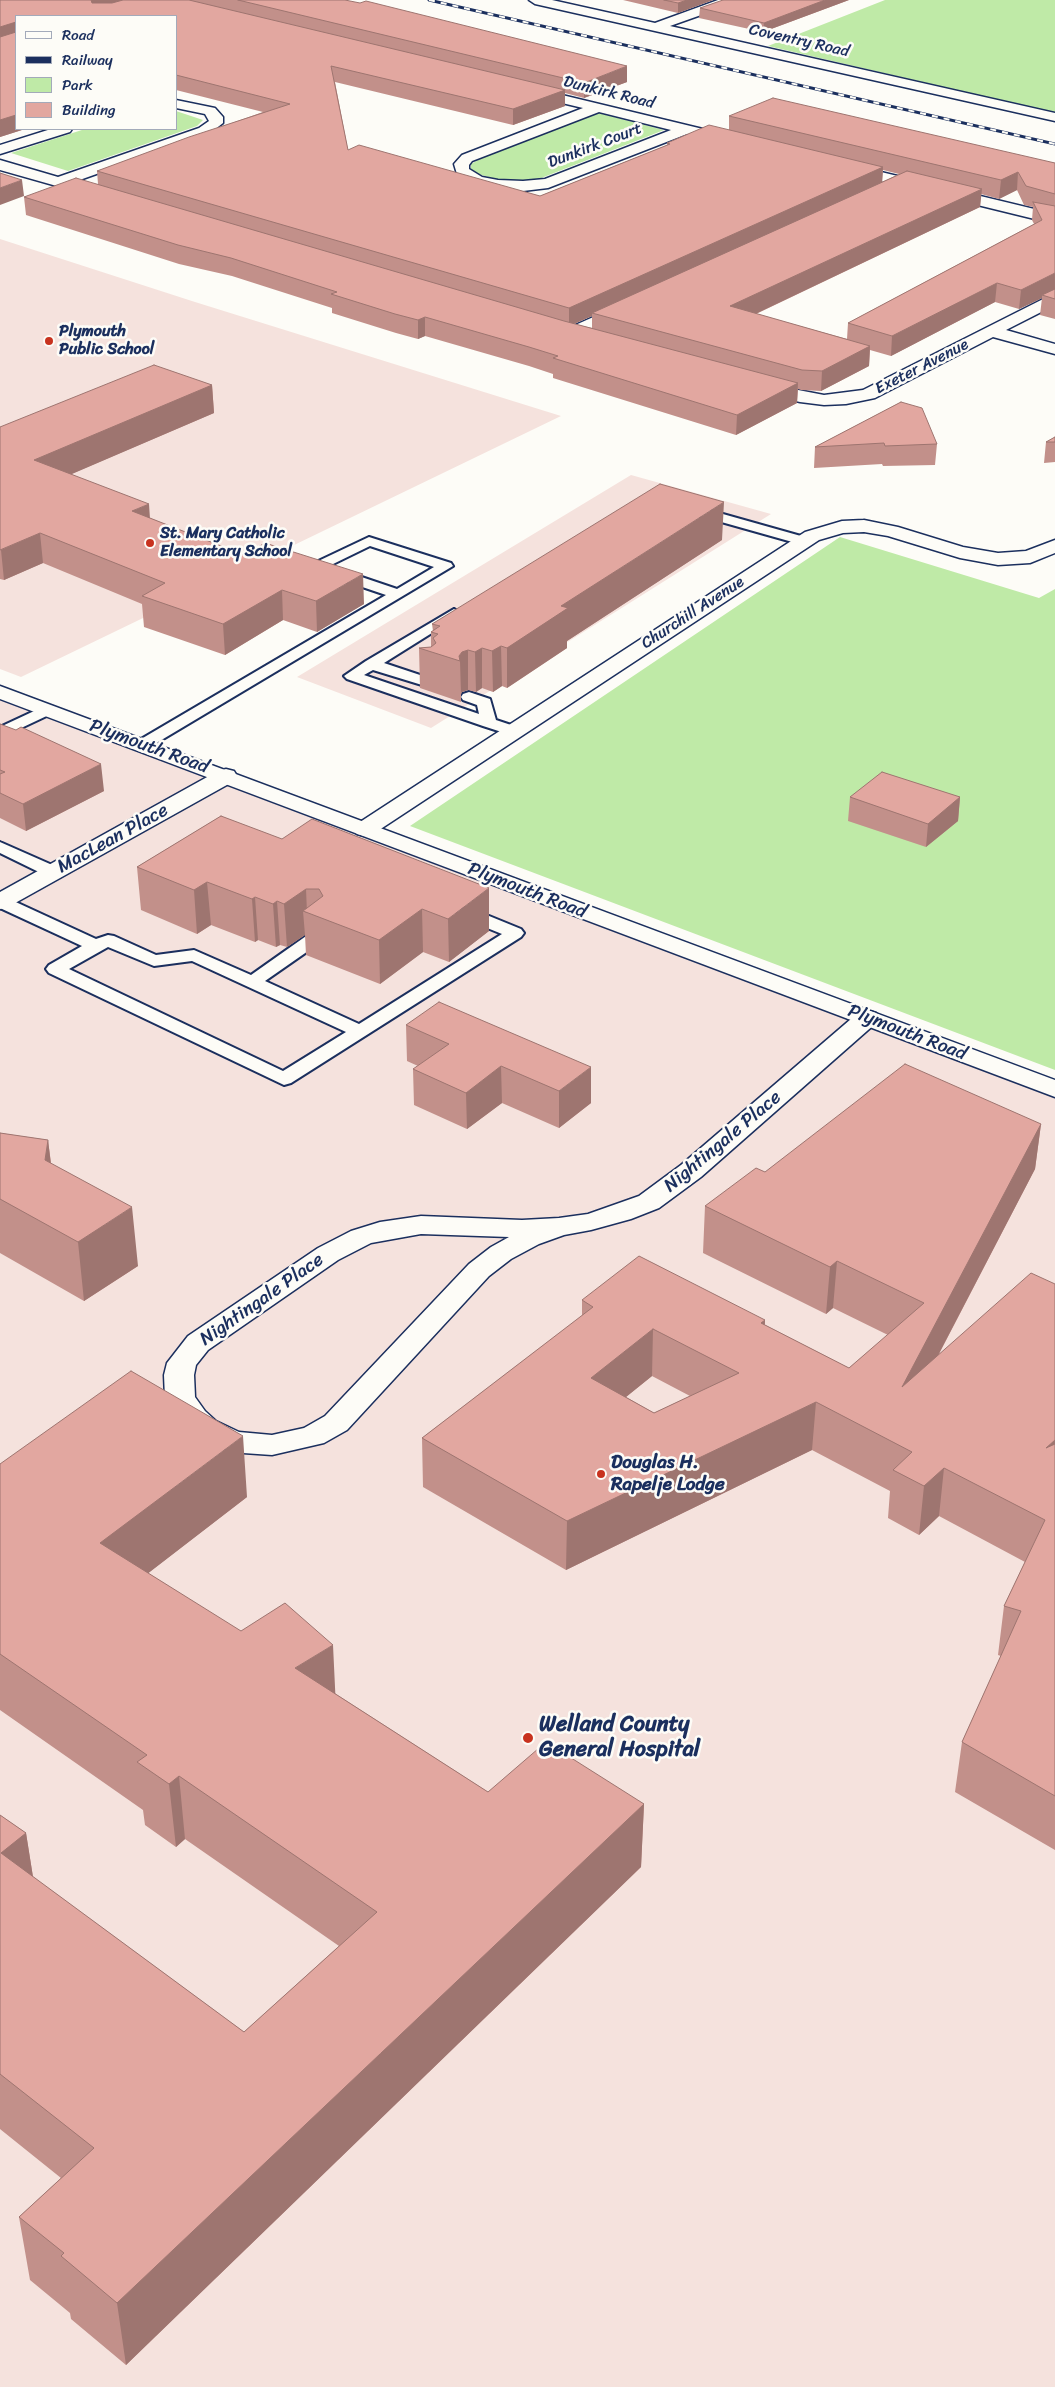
<!DOCTYPE html>
<html>
<head>
<meta charset="utf-8">
<style>
	body { margin:0 }
	#map { position:relative; width:1055px; height:2387px; overflow:hidden; background:#fdfcf7; font-family:Sriracha,sans-serif }
	canvas { display:block }
	.legend { position:absolute; left:15px; top:15px; width:162px; height:115px; box-sizing:border-box; background:#fdfcf7; border:1px solid #a3aaba; margin:0; padding:6px 9px; list-style:none; font-size:15px; color:#1b2f5e }
	.legend li { display:flex; align-items:center; gap:10px; height:25px }
	.legend b { width:25px; border:1px solid #a3aaba }
</style>
</head>
<body>
<div id="map">
<canvas width="1055" height="2387"></canvas>
<ul class="legend">
<li><b style="height:6px;background:#fdfcf7"></b>Road</li>
<li><b style="height:6px;background:#1b2f5e"></b>Railway</li>
<li><b style="height:14px;background:#bfeaa7"></b>Park</li>
<li><b style="height:14px;background:#e2a7a0"></b>Building</li>
</ul>
</div>
<script>
const g = document.querySelector('canvas').getContext('2d');
g.lineJoin = 'round';
function paint(path, color) { g.fillStyle = color; g.fill(path, 'evenodd'); }
const poly = rows => new Path2D(rows.map(r => 'M' + r).join(''));
function stroke(path, color, width, dash) { g.strokeStyle = color; g.lineWidth = width; g.lineCap = dash ? 'butt' : 'round'; g.setLineDash(dash || []); g.stroke(path); }
function write(font, color, halo, rows, align = 'center') {
  g.font = font + ' Sriracha,sans-serif'; g.lineWidth = 5; g.setLineDash([]); g.textBaseline = 'middle'; g.strokeStyle = halo; g.fillStyle = color; for (const [text, x, y, turn = 0] of rows) {
    g.save(); g.translate(x, y); g.rotate((+turn || 0) * Math.PI / 180); g.textAlign = isNaN(turn) ? turn : align; if (halo) g.strokeText(text, 0, 0); g.fillText(text, 0, 0); g.restore();
  }
}
paint(poly([
	[0,239,195,302,561,416,21,677,0,669],
	[631,475,771,514,431,728,297,677],
	[0,692,1055,1089,1055,2387,0,2387]
]), '#f5e2dd');
paint(poly([
	[885,0,1055,0,1055,113,768,46],
	[176,111,203,120,197,126,68,171,11,153,85,129,176,129],
	[598,113,664,130,531,182,503,181,478,174,471,169,471,164,480,159],
	[840,537,1039,598,1055,589,1055,1070,410,826]
]), '#bfeaa7');
const service = poly([
	[698,507,808,538,810,541,803,545,693,514,691,511,698,507],
	[369,537,451,563,453,566,148,748,136,748,134,745,136,742,386,595,312,570,310,567,312,564,369,537],
	[370,546,434,567,397,589,329,566,370,546],
	[454,609,461,613,459,616,384,663,432,679,435,682,432,685,422,685,373,670,364,675,479,714,477,705,463,700,461,697,463,694,469,692,490,699,496,720,520,728,522,731,520,734,514,736,483,726,347,679,344,676,366,661,454,609],
	[47,705,53,707,55,710,53,713,0,738,0,727,47,705],
	[0,842,59,868,62,872,59,876,47,876,0,853,0,842],
	[0,897,7,898,96,939,108,935,114,936,156,955,194,950,251,975,309,934,321,934,324,938,321,942,265,981,359,1024,502,934,460,917,457,913,460,909,472,909,521,929,524,933,521,937,291,1083,284,1085,49,973,46,969,49,965,82,946,0,908,0,897],
	[108,947,154,966,192,961,346,1032,283,1071,69,969,108,947]
]);
const minor = poly([
	[529,0,552,0,655,23,718,0,736,0,735,3,670,26,1055,113,1055,121,535,4,529,0],
	[529,87,736,137,738,140,731,144,687,134,548,188,523,191,498,190,472,183,457,174,454,164,462,155,583,108,524,94,522,91,529,87],
	[599,112,671,130,545,179,523,181,498,180,482,177,469,169,469,165,472,161,599,112],
	[176,100,215,108,223,117,223,123,209,134,74,182,102,190,105,193,102,196,92,196,0,170,0,160,58,177,199,128,209,121,205,114,176,108,176,100],
	[51,129,72,129,70,132,0,154,0,145,51,129],
	[848,164,1055,214,1055,224,843,172,840,169,848,164],
	[1055,293,1055,305,1006,330,1055,344,1055,354,993,337,875,398,846,404,824,405,800,402,756,392,753,388,756,384,762,383,824,395,863,390,1055,293],
	[625,303,631,304,633,308,631,312,576,338,564,338,561,334,564,330,625,303],
	[864,520,898,527,963,547,998,553,1026,551,1055,540,1055,553,1030,563,998,565,960,558,888,536,864,532,843,533,819,540,373,834,365,836,357,834,353,829,357,824,805,532,842,521,864,520],
	[226,769,234,771,237,776,234,781,8,907,0,909,0,892,218,771,226,769],
	[867,1010,876,1013,880,1018,876,1023,701,1177,659,1208,631,1219,591,1230,564,1235,539,1244,511,1259,489,1276,347,1430,324,1443,272,1455,243,1453,219,1447,194,1435,183,1425,165,1398,164,1375,167,1363,188,1336,318,1248,351,1231,380,1222,421,1216,522,1220,559,1218,588,1214,639,1196,681,1165,858,1013,867,1010],
	[421,1234,509,1237,491,1247,469,1264,325,1416,304,1428,272,1435,239,1432,216,1421,205,1411,195,1397,194,1375,196,1365,208,1350,338,1260,371,1243,421,1234]
]);
const tertiary = poly([
	[0,686,1055,1080,1055,1097,0,699,0,686]
]);
stroke(service, '#1b2f5e', 4);
stroke(minor, '#1b2f5e', 3);
stroke(tertiary, '#1b2f5e', 3);
paint(service, '#fdfcf7');
paint(minor, '#fdfcf7');
paint(tertiary, '#fdfcf7');
const rail = poly([
	[429,0,1055,144]
]);
stroke(rail, '#1b2f5e', 3);
stroke(rail, '#fdfcf7', 2, [6]);
paint(poly([
	[0,0,345,0,627,82,584,98,565,93,565,106,513,125,335,82,348,150,540,196,667,145,667,143,729,130,729,116,1055,163,1055,319,1040,315,1042,298,1019,309,995,302,891,356,870,350,869,366,821,391,801,390,798,389,797,403,736,435,553,378,553,374,529,366,425,336,418,339,396,333,332,313,332,308,232,276,179,264,26,215,24,197,98,184,97,171,263,112,176,90,176,16,16,129,25,129,0,137],
	[883,170,899,174,882,182],
	[1017,190,1024,205,1033,207,1032,220,1034,224,848,323,847,339,756,314,980,207,981,194,999,199],
	[592,316,592,328,574,324],
	[623,0,713,0,678,13],
	[849,0,763,32,699,18,700,8],
	[212,385,214,413,71,474,150,518,364,604,317,632,283,620,225,655,144,627,142,604,43,563,4,580,0,579,0,427],
	[901,402,937,444,935,465,883,466,882,464,814,468,815,447],
	[1055,437,1055,462,1044,463,1046,442],
	[722,540,567,641,567,648,507,688,502,686,493,692,482,688,476,692,468,690,462,692,461,694,461,702,420,688,419,648,431,647,431,632,433,631,432,624],
	[0,724,104,791,26,831,0,818],
	[850,797,960,797,958,821,926,847,848,821],
	[221,816,489,931,449,962,423,952,380,984,306,955,305,935,287,947,280,945,276,947,258,940,255,942,211,925,197,934,141,910,137,867],
	[406,1025,591,1103,559,1128,502,1103,467,1129,414,1105,413,1069,418,1066,407,1061],
	[1041,1124,1035,1169,939,1354,1055,1284,1055,1850,955,1792,962,1742,1001,1656,998,1655,1004,1606,1025,1562,939,1516,919,1535,888,1518,890,1491,812,1450,566,1570,423,1487,422,1438,582,1316,582,1300,765,1320,765,1325,849,1368,888,1335,833,1308,826,1314,703,1253,705,1206,765,1172],
	[652,1376,690,1396,654,1413,626,1397],
	[0,1133,48,1140,51,1163,138,1266,84,1301,0,1253],
	[0,1464,247,1497,148,1573,488,1792,644,1804,641,1867,126,2365,71,2319,70,2313,30,2280,19,2217,61,2178,0,2129,0,1815,26,1833,33,1877,244,2032,339,1946,185,1839,176,1847,145,1825,143,1810,0,1710]
]), '#c2908a');
paint(poly([
	[91,0,132,0,91,15],
	[687,0,713,0,678,13,678,3],
	[825,0,849,0,763,32,764,23],
	[16,22,16,37,0,42,0,27],
	[627,66,627,82,584,98,584,83],
	[565,90,565,106,513,125,513,109],
	[16,115,16,129,25,129,0,137,0,120],
	[883,167,882,184,592,313,592,316,569,326,569,308],
	[1018,172,1017,190,999,199,1001,180],
	[22,180,24,196,0,205,0,188],
	[982,189,980,207,730,326,730,306],
	[1055,273,1055,291,1042,295,1042,298,1019,309,1021,290],
	[997,283,995,302,891,356,892,336],
	[425,317,425,336,418,339,418,320],
	[870,346,869,366,821,391,822,371],
	[798,383,797,403,736,435,737,415],
	[212,385,214,413,37,489,34,460],
	[724,502,722,540,567,641,567,648,507,688,507,648,561,606],
	[149,504,151,534,132,511],
	[40,533,43,563,4,580,1,550],
	[363,574,364,604,317,632,316,601],
	[282,590,283,620,225,655,223,624],
	[501,646,502,686,493,692,492,651],
	[482,648,482,688,476,692,475,652],
	[468,650,468,690,462,692,461,694,460,661,459,656,462,652],
	[101,764,104,791,26,831,23,804],
	[960,797,958,821,926,847,928,824],
	[207,882,211,925,197,934,194,890],
	[489,888,489,931,449,962,448,919],
	[306,889,307,913,303,911,305,935,287,947,284,904],
	[255,897,258,940,255,942,252,899],
	[277,901,280,945,276,947,273,904],
	[422,909,423,952,380,984,379,940],
	[501,1066,502,1103,467,1129,466,1093],
	[591,1067,591,1103,559,1128,559,1091],
	[1041,1124,1035,1169,897,1434,902,1387],
	[48,1140,55,1198,45,1160],
	[132,1207,138,1266,84,1301,78,1242],
	[837,1261,833,1308,826,1314,830,1267],
	[765,1320,762,1367,761,1323],
	[653,1329,652,1376,590,1426,591,1378],
	[816,1402,812,1450,566,1570,567,1521],
	[243,1436,247,1497,107,1605,100,1543],
	[1055,1440,1055,1481,1046,1448],
	[944,1468,939,1516,919,1535,924,1486],
	[333,1645,336,1708,295,1668],
	[179,1776,185,1839,176,1847,169,1784],
	[644,1804,641,1867,126,2365,117,2303],
	[26,1833,36,1896,1,1853]
]), '#9e7570');
const building = poly([
	[0,0,91,0,92,3,112,3,123,0,189,0,565,90,513,109,331,66,348,150,359,145,540,196,670,144,667,143,709,125,883,167,569,308,97,171,189,137,290,104,176,75,176,16,16,16,16,115,0,120,0,37,16,32,16,22,0,27,0,0],
	[238,0,345,0,360,3,366,1,627,66,584,83,238,0],
	[664,0,687,0,678,3,664,0],
	[723,0,825,0,764,23,700,8,723,0],
	[773,98,1055,163,1055,194,1026,186,1018,172,1001,180,729,116,773,98],
	[907,171,982,189,730,306,870,346,822,371,802,370,592,313,907,171],
	[0,173,22,180,0,188,0,173],
	[76,178,564,321,798,383,737,415,553,358,558,356,529,347,425,317,418,320,395,314,331,294,337,292,231,258,178,245,24,197,76,178],
	[1033,202,1055,206,1055,273,1021,290,997,283,892,336,848,323,1042,220,1033,202],
	[1055,289,1055,299,1042,295,1055,289],
	[154,365,212,385,34,460,149,504,132,511,244,555,265,543,363,574,316,601,282,590,223,624,142,596,165,583,40,533,0,550,0,427,154,365],
	[901,402,922,408,937,444,885,446,884,443,815,447,901,402],
	[1055,437,1055,442,1046,442,1055,437],
	[660,484,724,502,561,606,568,608,507,648,501,646,492,651,482,648,475,652,468,650,462,652,459,656,460,661,419,648,431,647,436,643,433,638,438,634,431,632,440,626,432,624,660,484],
	[0,724,16,730,21,727,101,764,23,804,0,793,0,774,5,772,0,770,0,724],
	[882,772,960,797,928,824,850,797,882,772],
	[221,816,282,839,312,819,489,888,448,919,422,909,379,940,303,911,323,896,319,889,306,889,284,904,277,901,273,904,255,897,252,899,207,882,194,890,137,867,221,816],
	[439,1002,591,1067,559,1091,501,1066,466,1093,413,1069,449,1044,406,1025,439,1002],
	[905,1064,1041,1124,902,1387,1031,1273,1055,1284,1055,1440,1046,1448,1055,1444,1055,1796,962,1742,1021,1611,1004,1606,1045,1520,944,1468,924,1486,893,1470,912,1452,816,1402,567,1521,422,1438,593,1307,582,1300,639,1256,765,1320,761,1323,849,1368,924,1303,837,1261,830,1267,705,1206,756,1168,765,1172,905,1064],
	[653,1329,739,1373,654,1413,591,1378,653,1329],
	[0,1133,48,1140,45,1160,132,1207,78,1242,0,1199,0,1133],
	[131,1371,243,1436,100,1543,241,1631,285,1603,333,1645,295,1668,488,1792,546,1742,644,1804,117,2303,61,2256,64,2253,19,2217,94,2148,0,2074,0,1815,26,1833,1,1853,244,2032,377,1912,179,1776,169,1784,137,1762,147,1755,0,1654,0,1464,131,1371]
]);
paint(building, '#e2a7a0');
stroke(building, '#9e7570', 1);
for (const [x, y, r, color] of [
	[49,341,5,"#c8321e"],
	[150,543,5,"#c8321e"],
	[601,1474,5,"#c8321e"],
	[528,1738,6,"#c8321e"]
]) { const dot = new Path2D(); dot.arc(x, y, r, 0, 2 * Math.PI); g.fillStyle = color; g.fill(dot); stroke(dot, '#fdfcf7', 2); }
write('16px', '#1b2f5e', '#fdfcf7', [
	["Coventry Road",799,41,13],
	["Dunkirk Road",609,93,14],
	["Dunkirk Court",595,146,-21],
	["Exeter Avenue",922,367,-27],
	["Churchill Avenue",693,613,-33]
]);
write('bold 16px', '#1b2f5e', '#fdfcf7', [
	["Plymouth",59,332],
	["Public School",59,350],
	["St. Mary Catholic",160,534],
	["Elementary School",160,552]
], 'left');
write('19px', '#1b2f5e', '#fdfcf7', [
	["Plymouth Road",149,747,20],
	["MacLean Place",113,839,-29],
	["Plymouth Road",527,891,21],
	["Plymouth Road",907,1033,21],
	["Nightingale Place",723,1142,-40],
	["Nightingale Place",262,1300,-35]
]);
write('bold 19px', '#1b2f5e', '#fdfcf7', [
	["Douglas H.",611,1463],
	["Rapelje Lodge",611,1485]
], 'left');
write('bold 22px', '#1b2f5e', '#fdfcf7', [
	["Welland County",539,1725],
	["General Hospital",539,1750]
], 'left');
</script>
</body>
</html>
